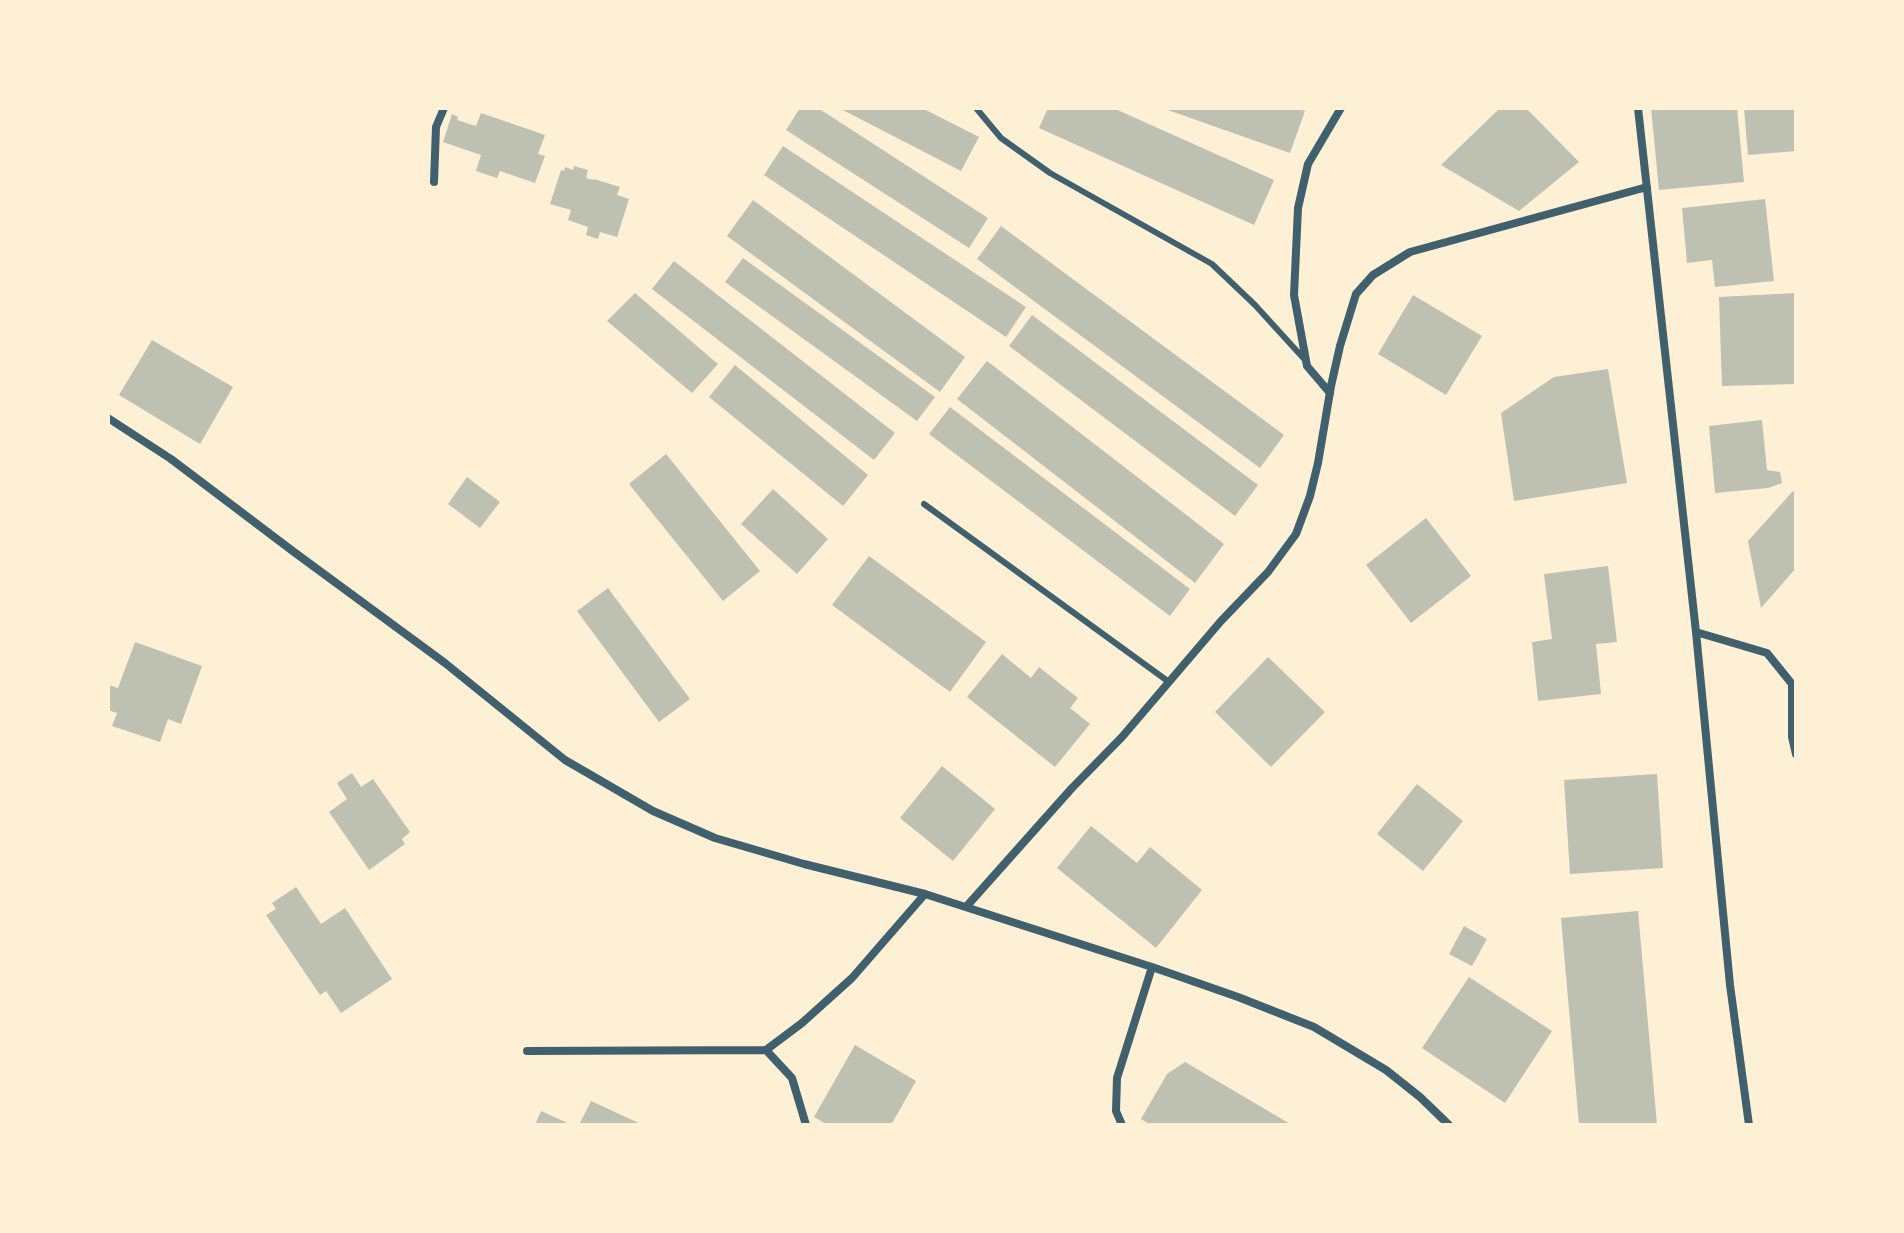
<!DOCTYPE html>
<html>
<head>
<meta charset="utf-8">
<style>
	body { margin:0 }
	#map { position:relative; width:1904px; height:1233px; overflow:hidden; background:#fdf0d5; font-family:Signika,sans-serif }
	canvas { display:block }
	.frame { position:absolute; inset:0; border:110px solid #fdf0d5; pointer-events:none }
</style>
</head>
<body>
<div id="map">
<canvas width="1904" height="1233"></canvas>
<div class="frame"></div>
</div>
<script>
const g = document.querySelector('canvas').getContext('2d');
g.lineJoin = 'round';
function paint(path, color) { g.fillStyle = color; g.fill(path, 'evenodd'); }
const poly = rows => new Path2D(rows.map(r => 'M' + r).join(''));
function stroke(path, color, width, dash) { g.strokeStyle = color; g.lineWidth = width; g.lineCap = dash ? 'butt' : 'round'; g.setLineDash(dash || []); g.stroke(path); }
paint(poly([
	[800,108,818,108,988,218,969,248,786,130],
	[839,108,922,108,979,137,961,171],
	[1048,108,1113,108,1274,180,1254,225,1039,128],
	[1162,108,1296,108,1305,111,1290,153],
	[1500,108,1526,108,1579,162,1519,211,1441,165],
	[1651,108,1737,108,1744,182,1659,190],
	[1744,108,1796,108,1796,151,1748,155],
	[481,113,545,135,538,154,545,156,535,183,500,171,497,178,476,171,481,155,443,142,452,114,458,117,457,120,476,126],
	[783,146,1026,307,1006,337,764,175],
	[574,166,588,170,586,178,593,180,594,179,620,187,617,195,629,199,617,237,600,232,598,239,586,235,588,227,568,220,571,210,550,204,561,170,564,171,565,167,573,170],
	[1765,199,1774,281,1715,287,1712,260,1687,263,1682,208],
	[753,200,965,357,940,392,727,236],
	[1001,226,1284,435,1260,468,977,259],
	[743,258,935,397,917,421,725,282],
	[674,261,895,433,874,460,652,289],
	[635,293,718,364,692,393,607,321],
	[1796,293,1796,384,1722,386,1719,297],
	[1413,295,1482,336,1446,395,1378,354],
	[1032,315,1258,485,1235,516,1009,346],
	[152,340,233,387,200,444,119,395],
	[987,361,1224,544,1195,583,957,399],
	[735,365,868,475,843,506,709,397],
	[1608,369,1627,483,1514,501,1501,413,1554,377],
	[950,407,1190,589,1170,616,929,434],
	[1762,420,1767,470,1780,472,1782,483,1768,488,1715,493,1709,426],
	[666,454,760,571,723,601,629,484],
	[467,477,500,502,480,528,448,504],
	[773,489,828,539,797,574,741,524],
	[1793,491,1796,494,1796,568,1761,608,1748,541],
	[1426,518,1471,576,1411,623,1366,565],
	[869,556,986,642,950,692,832,605],
	[1608,566,1617,642,1596,644,1601,694,1538,701,1532,642,1552,639,1544,574],
	[608,588,690,699,659,722,577,611],
	[135,642,202,666,181,724,168,719,160,742,112,726,117,713,108,710,108,685,118,688],
	[1002,654,1031,678,1039,667,1078,698,1070,708,1090,724,1055,767,967,697],
	[1268,657,1325,712,1271,767,1215,712],
	[942,766,995,809,953,861,900,818],
	[352,773,361,787,373,779,410,832,402,839,405,844,369,870,329,812,347,799,337,783],
	[1657,774,1663,868,1570,874,1564,780],
	[1417,784,1463,821,1423,871,1377,834],
	[1091,826,1137,863,1150,847,1202,890,1156,948,1057,868],
	[296,887,321,924,345,908,392,979,341,1013,326,991,320,995,266,915,276,909,272,903],
	[1638,911,1657,1125,1579,1125,1561,918],
	[1464,926,1487,939,1472,966,1449,954],
	[1469,977,1552,1031,1505,1103,1422,1048],
	[855,1045,916,1081,891,1125,828,1125,814,1117],
	[1185,1062,1292,1125,1151,1125,1141,1119,1167,1074],
	[591,1101,643,1125,579,1125],
	[541,1111,572,1125,535,1125]
]), '#bec0b2');
stroke(poly([
	[976,108,1001,138,1050,173,1212,264,1255,305,1306,361],
	[924,504,1169,682]
]), '#3f606c', 6);
stroke(poly([
	[1638,108,1696,632,1730,985,1749,1125],
	[434,182,436,127,444,108],
	[1330,393,1307,366,1294,295,1298,208,1308,164,1341,108],
	[108,418,171,459,294,552,445,663,565,760,653,811,715,838,804,864,925,894,1152,967,1238,997,1314,1027,1386,1070,1420,1097,1449,1125],
	[1696,632,1767,653,1792,684,1792,737,1796,754],
	[966,907,1072,788,1122,737,1221,621,1268,572,1296,534,1310,496,1318,463,1331,386,1340,346,1356,294,1373,275,1410,252,1647,187],
	[527,1051,766,1050],
	[806,1125,792,1078,766,1050,802,1023,852,978,925,894],
	[1122,1125,1116,1111,1117,1078,1152,967]
]), '#3f606c', 8);
</script>
</body>
</html>
